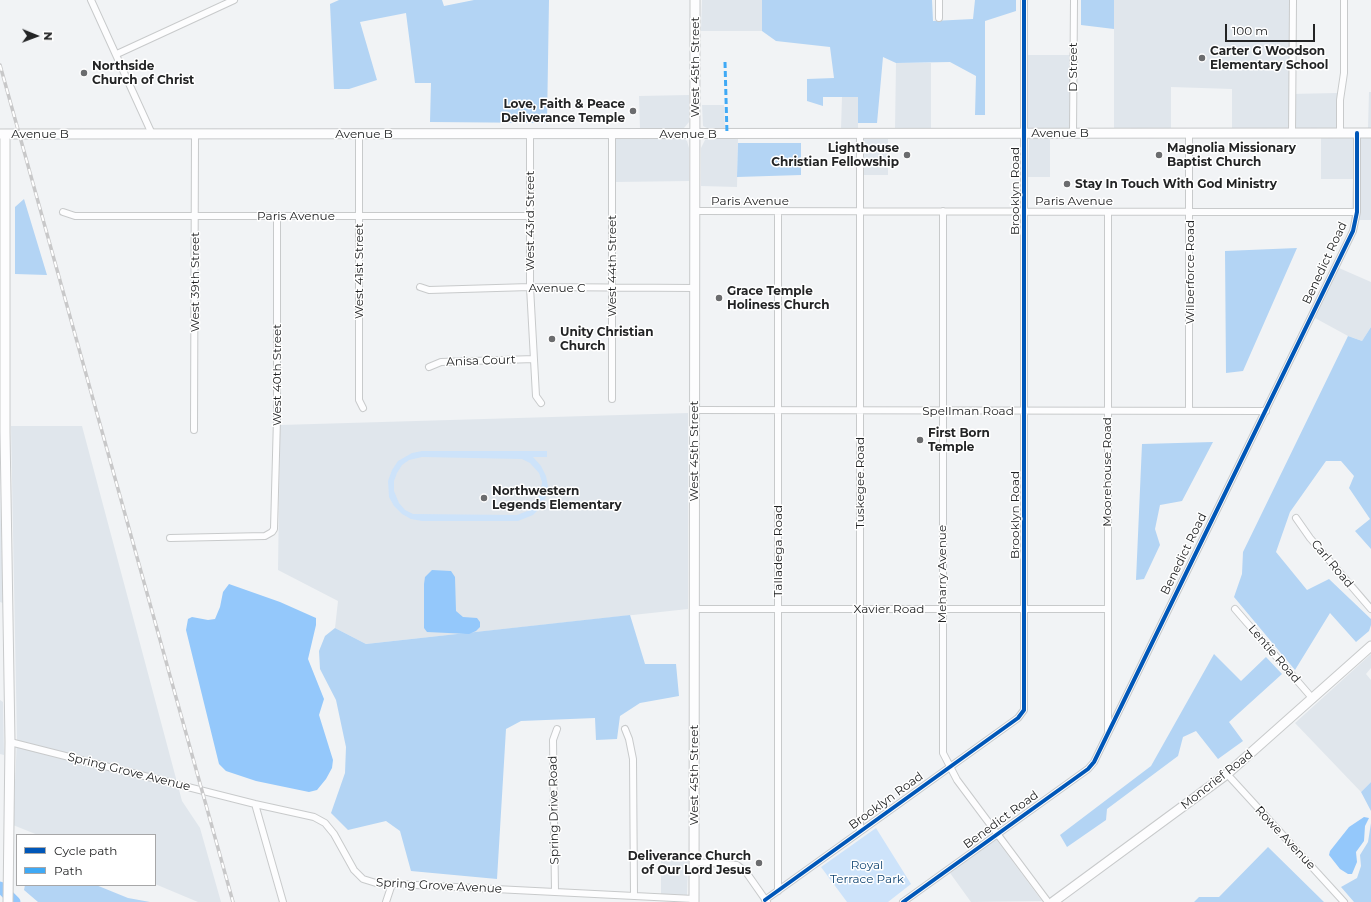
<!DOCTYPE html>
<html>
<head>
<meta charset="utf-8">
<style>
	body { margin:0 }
	#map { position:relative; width:1371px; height:902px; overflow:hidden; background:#f1f3f5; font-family:Montserrat,sans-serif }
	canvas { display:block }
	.legend { position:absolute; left:16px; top:834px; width:140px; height:52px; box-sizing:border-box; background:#fff; border:1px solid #a7a7a8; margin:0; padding:5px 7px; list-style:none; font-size:12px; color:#232425 }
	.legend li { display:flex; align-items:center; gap:8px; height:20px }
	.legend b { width:20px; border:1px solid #a7a7a8 }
	.north { position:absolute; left:16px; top:16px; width:40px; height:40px; -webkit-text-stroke:3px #fff; paint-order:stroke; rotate:91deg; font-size:11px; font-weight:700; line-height:16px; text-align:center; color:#232425 }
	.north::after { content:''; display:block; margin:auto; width:14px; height:18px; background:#232425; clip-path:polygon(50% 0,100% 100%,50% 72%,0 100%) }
	.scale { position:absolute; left:1225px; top:24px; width:90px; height:18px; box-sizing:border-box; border:2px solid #232425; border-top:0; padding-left:5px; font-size:12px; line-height:14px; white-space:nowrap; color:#232425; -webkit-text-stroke:3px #fff; paint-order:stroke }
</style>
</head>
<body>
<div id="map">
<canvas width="1371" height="902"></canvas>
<ul class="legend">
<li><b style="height:5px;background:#0057b8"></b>Cycle path</li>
<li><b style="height:5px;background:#3fa9f5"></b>Path</li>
</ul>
<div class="north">N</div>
<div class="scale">100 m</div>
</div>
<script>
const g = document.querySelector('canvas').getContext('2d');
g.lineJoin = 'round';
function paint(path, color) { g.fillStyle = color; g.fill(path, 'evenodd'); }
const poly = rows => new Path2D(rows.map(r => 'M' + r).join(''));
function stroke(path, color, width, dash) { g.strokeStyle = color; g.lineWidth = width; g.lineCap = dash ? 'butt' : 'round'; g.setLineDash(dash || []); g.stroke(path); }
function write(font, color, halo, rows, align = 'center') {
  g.font = font + ' Montserrat,sans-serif'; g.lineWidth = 3; g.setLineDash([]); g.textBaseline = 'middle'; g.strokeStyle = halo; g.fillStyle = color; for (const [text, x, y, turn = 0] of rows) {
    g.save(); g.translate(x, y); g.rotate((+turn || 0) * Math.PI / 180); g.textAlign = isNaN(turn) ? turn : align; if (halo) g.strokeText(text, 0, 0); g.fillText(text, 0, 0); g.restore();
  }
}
paint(poly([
	[702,0,762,0,762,31,701,31],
	[1114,0,1290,0,1290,94,1337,93,1337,128,1232,128,1232,89,1171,87,1171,128,1114,128],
	[1026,55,1071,55,1070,129,1026,129],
	[896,63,931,63,931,128,895,129],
	[1369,92,1371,92,1371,128,1368,128],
	[689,95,689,122,684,128,640,129,639,96],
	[842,97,858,97,858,129,841,129],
	[702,105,724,105,725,129,709,129,703,126],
	[616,138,684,139,687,141,689,148,689,181,616,182],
	[1029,138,1050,138,1050,177,1028,177],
	[1321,138,1371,138,1371,220,1351,220,1353,179,1321,179],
	[709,139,738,139,737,187,701,186,701,148,705,140],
	[864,139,888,139,888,175,864,175],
	[1339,268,1371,282,1371,327,1362,341,1348,336,1315,318],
	[688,413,688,609,366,644,335,628,338,601,278,570,280,425],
	[11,426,82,426,182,801,200,828,221,902,198,902,155,884,155,835,38,835,13,825,17,740],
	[0,487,3,603,0,602],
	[1371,654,1371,668,1366,674,1371,680,1371,782,1361,792,1295,723],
	[0,700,3,702,4,755,0,754],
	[996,839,1042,901,971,902,950,873],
	[661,860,688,861,687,895,661,894]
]), '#e0e6ec');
paint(poly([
	[422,451,547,451,547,457,533,457,541,466,546,476,548,486,546,497,541,507,533,515,518,521,422,521,411,519,402,514,394,506,389,497,388,481,392,470,398,461,412,453],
	[422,457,522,459,530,463,539,473,542,482,540,495,530,510,517,515,413,514,405,510,399,503,394,491,394,481,397,473,402,465,409,460],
	[876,828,911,884,888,902,847,902,821,867]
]), '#cde3fa');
paint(poly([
	[339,0,442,0,444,6,474,0,549,0,547,123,430,122,431,83,415,83,406,13,360,22,377,80,349,89,334,89,330,4],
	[762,0,932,0,933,21,973,19,975,0,1016,0,1016,11,985,21,985,115,975,115,976,76,950,62,896,63,883,57,877,123,858,123,858,97,823,97,823,106,807,101,807,79,834,78,830,47,776,41,762,31],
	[1081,0,1114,0,1114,29,1081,25],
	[738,143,801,143,801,175,737,177],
	[24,199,47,275,15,274,15,207],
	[1297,248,1243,371,1226,373,1225,251],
	[1371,327,1371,549,1355,531,1370,519,1349,488,1354,476,1341,461,1326,461,1290,512,1276,552,1307,590,1329,579,1371,619,1371,625,1369,631,1356,642,1330,613,1295,670,1234,597,1242,574,1243,552,1348,336,1362,341],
	[1213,442,1182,501,1160,505,1155,529,1160,545,1144,579,1136,580,1142,444],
	[630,615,645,664,676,664,679,696,640,703,620,716,617,739,596,740,595,718,521,721,506,729,497,879,411,871,400,831,386,821,348,830,331,813,345,773,346,747,336,700,320,669,319,651,325,636,335,628,366,644],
	[1214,654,1241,681,1266,657,1282,674,1229,722,1243,741,1218,759,1196,731,1183,737,1178,756,1107,809,1106,820,1067,847,1060,835,1151,766],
	[1371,782,1371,811,1361,792],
	[1371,823,1371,902,1354,902,1341,887,1357,878,1361,866,1360,855,1368,842],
	[1268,847,1324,902,1194,902,1199,897,1219,897],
	[25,885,96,885,128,898,150,902,38,902,24,890]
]), '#b3d4f4');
paint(poly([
	[432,570,451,571,455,577,456,611,463,617,477,618,480,622,480,627,476,631,469,634,427,632,424,628,424,584,425,577],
	[229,584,280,602,316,618,316,625,308,659,324,699,319,715,333,760,332,768,326,779,317,790,309,792,256,781,226,771,219,764,186,630,188,619,192,617,208,620,215,619,220,607,223,592],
	[1364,817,1369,818,1365,826,1364,841,1356,852,1357,862,1352,874,1348,874,1340,869,1329,855,1330,851,1349,827]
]), '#94c8fb');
stroke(poly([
	[0,887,15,902]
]), '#94c8fb', 11);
const street = poly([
	[91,0,152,134],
	[939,18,939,0],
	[117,54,234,0],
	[1073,133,1074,0],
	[1292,133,1293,0],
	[1340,133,1340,100,1344,73,1344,0],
	[359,134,359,400,363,408],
	[530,134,530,287,536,396,541,403],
	[695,211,1357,212],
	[943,211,943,753,957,780,1048,902],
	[63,212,75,216,529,216],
	[1108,212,1108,731],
	[420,287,429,290,530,287,695,288],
	[429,367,441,362,534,359],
	[612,399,612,134],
	[694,410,1266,411],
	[1189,411,1189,133],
	[194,430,195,134],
	[1296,518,1310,538,1371,609],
	[170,538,265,536,272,532,274,529,277,418,277,216],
	[694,609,1107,609],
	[1235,609,1313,699],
	[625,729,629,739,633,759,634,896],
	[10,742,255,804,314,817,325,823,334,834,354,870,363,879,376,883,694,899],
	[1227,774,1344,902],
	[255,804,283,902],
	[860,831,860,134],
	[694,862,737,865,746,872,767,902],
	[778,891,778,211],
	[555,892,553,740,557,729],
	[765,900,1018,718,1024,710,1024,0],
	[386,902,392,884],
	[903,902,1088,769,1094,762,1353,231,1357,212,1357,133]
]);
const secondary = poly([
	[0,134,1371,133],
	[5,134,5,432,10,742,8,902],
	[694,902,695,0],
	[1053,902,1227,774,1371,646]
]);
stroke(street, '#c8cacb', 8);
stroke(secondary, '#c8cacb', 11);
stroke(street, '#fdfdfe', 6);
stroke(secondary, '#fdfdfe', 9);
const rail = poly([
	[0,65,233,902]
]);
stroke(rail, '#c8c8c9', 3.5);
stroke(rail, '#fff', 2, [6]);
stroke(poly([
	[725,62,727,134]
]), '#3fa9f5', 3, [6, 3]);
stroke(poly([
	[765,900,1018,718,1024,710,1024,0],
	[903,902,1088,769,1094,762,1353,231,1357,212,1357,133]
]), '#0057b8', 4);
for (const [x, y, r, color] of [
	[1202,58,4,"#6b6c6e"],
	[84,73,4,"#6b6c6e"],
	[633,111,4,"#6b6c6e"],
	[907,155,4,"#6b6c6e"],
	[1159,155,4,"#6b6c6e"],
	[1067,184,4,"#6b6c6e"],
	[719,298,4,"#6b6c6e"],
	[552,339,4,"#6b6c6e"],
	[920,440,4,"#6b6c6e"],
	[484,498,4,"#6b6c6e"],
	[759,863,4,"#6b6c6e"]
]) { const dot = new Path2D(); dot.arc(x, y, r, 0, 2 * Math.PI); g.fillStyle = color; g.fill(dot); stroke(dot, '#fff', 1.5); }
write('bold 12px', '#232425', '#fff', [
	["Carter G Woodson",1210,51],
	["Elementary School",1210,65],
	["Northside",92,66],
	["Church of Christ",92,80],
	["Love, Faith & Peace",625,104,"right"],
	["Deliverance Temple",625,118,"right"],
	["Lighthouse",899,148,"right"],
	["Christian Fellowship",899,162,"right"],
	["Magnolia Missionary",1167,148],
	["Baptist Church",1167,162],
	["Stay In Touch With God Ministry",1075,184],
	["Grace Temple",727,291],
	["Holiness Church",727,305],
	["Unity Christian",560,332],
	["Church",560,346],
	["First Born",928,433],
	["Temple",928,447],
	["Northwestern",492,491],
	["Legends Elementary",492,505],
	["Deliverance Church",751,856,"right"],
	["of Our Lord Jesus",751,870,"right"]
], 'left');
write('12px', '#232425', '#fff', [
	["West 45th Street",695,67,-90],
	["D Street",1073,67,-90],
	["Avenue B",1060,133],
	["Avenue B",40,134],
	["Avenue B",364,134],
	["Avenue B",688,134],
	["Brooklyn Road",1015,191,-90],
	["Paris Avenue",750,201],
	["Paris Avenue",1074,201],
	["Paris Avenue",296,216],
	["West 43rd Street",530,221,-90],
	["Benedict Road",1325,263,-65],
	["West 44th Street",612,266,-90],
	["West 41st Street",359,271,-90],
	["Wilberforce Road",1190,272,-90],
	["West 39th Street",195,282,-90],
	["Avenue C",557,288],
	["Anisa Court",481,361,-2],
	["West 40th Street",277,375,-90],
	["Spellman Road",968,411],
	["West 45th Street",694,451,-90],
	["Moorehouse Road",1107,472,-90],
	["Tuskegee Road",860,483,-90],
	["Brooklyn Road",1015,515,-90],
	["Talladega Road",778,551,-90],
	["Benedict Road",1184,554,-64],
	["Carl Road",1332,564,50],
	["Meharry Avenue",942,574,-90],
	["Xavier Road",889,609],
	["Lentie Road",1274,654,49],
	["Spring Grove Avenue",129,772,14],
	["West 45th Street",694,775,-90],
	["Moncrief Road",1217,780,-38],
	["Brooklyn Road",886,801,-36],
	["Spring Drive Road",554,810,-91],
	["Benedict Road",1001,820,-36],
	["Rowe Avenue",1285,838,47],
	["Spring Grove Avenue",439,886,3]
]);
write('12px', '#104573', '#fff', [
	["Royal",867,865],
	["Terrace Park",867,879]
]);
</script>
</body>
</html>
